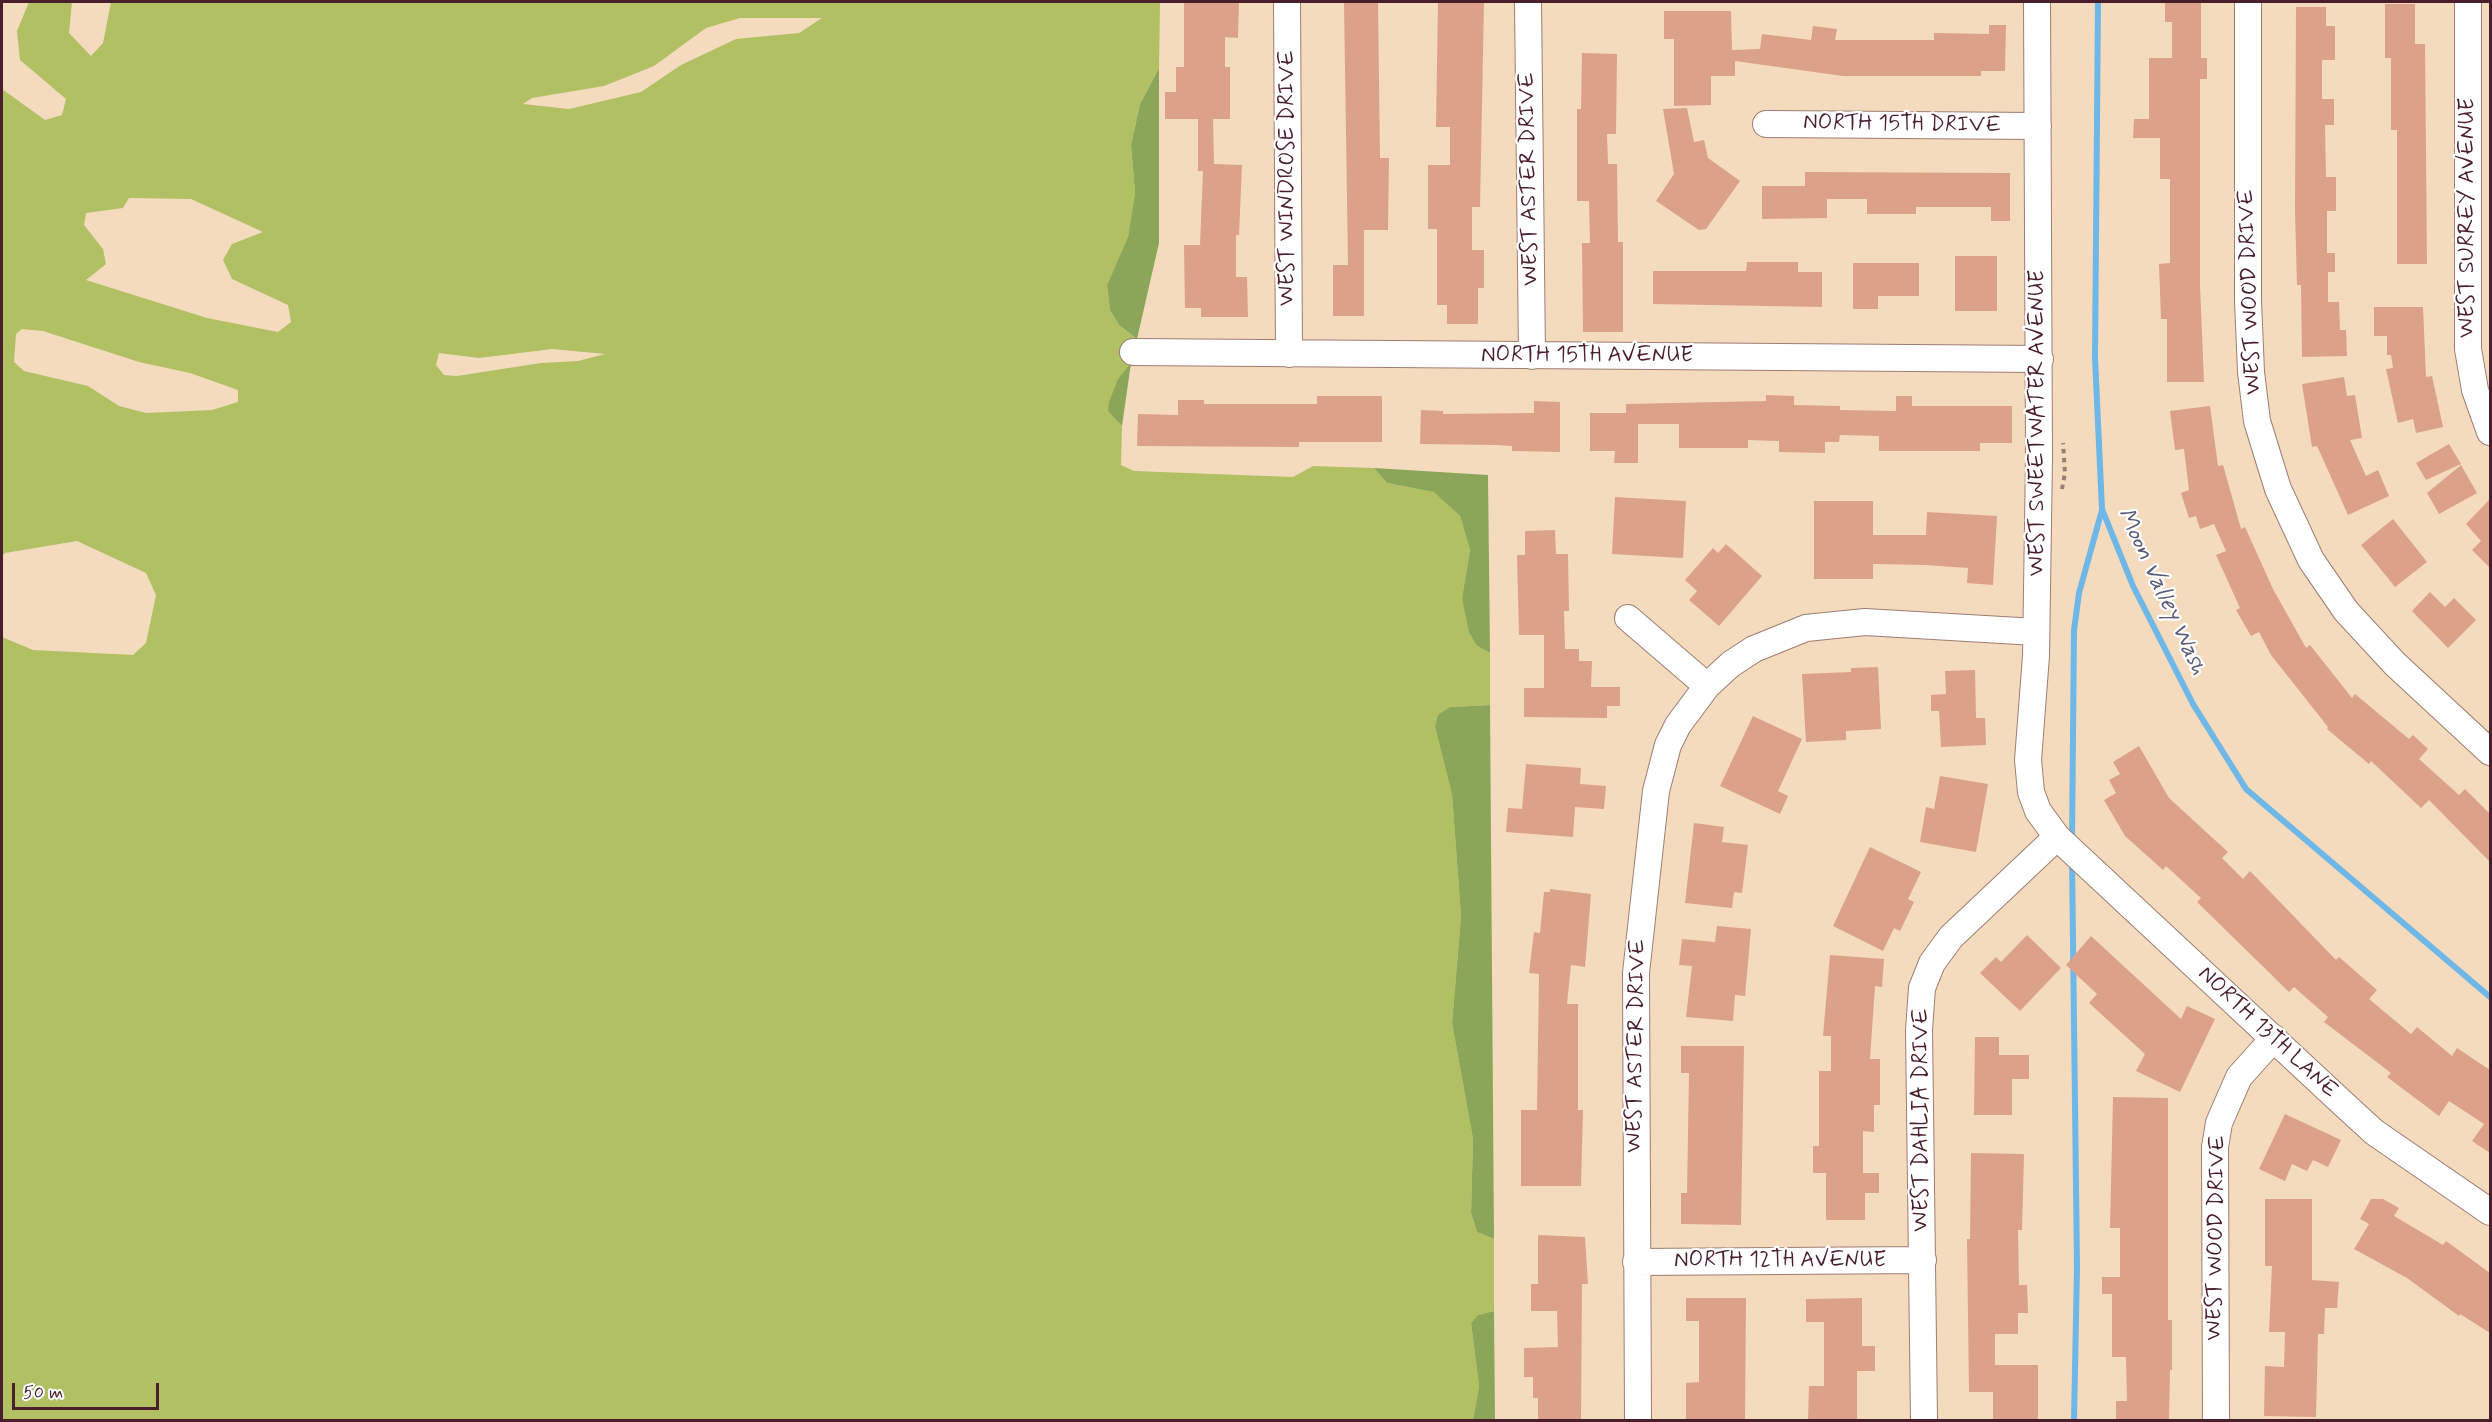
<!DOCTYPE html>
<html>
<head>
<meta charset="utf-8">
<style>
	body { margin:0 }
	#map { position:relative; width:2492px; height:1422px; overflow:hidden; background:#f4dbbe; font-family:Mynerve,sans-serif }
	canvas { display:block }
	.frame { position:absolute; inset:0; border:3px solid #4a1f2b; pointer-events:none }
	.scale { position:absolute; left:12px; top:1383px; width:147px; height:27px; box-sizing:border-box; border:3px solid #4a1f2b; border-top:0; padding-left:8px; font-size:18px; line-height:21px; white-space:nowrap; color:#4a1f2b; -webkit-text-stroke:4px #fff; paint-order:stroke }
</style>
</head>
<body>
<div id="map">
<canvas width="2492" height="1422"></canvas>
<div class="frame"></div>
<div class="scale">50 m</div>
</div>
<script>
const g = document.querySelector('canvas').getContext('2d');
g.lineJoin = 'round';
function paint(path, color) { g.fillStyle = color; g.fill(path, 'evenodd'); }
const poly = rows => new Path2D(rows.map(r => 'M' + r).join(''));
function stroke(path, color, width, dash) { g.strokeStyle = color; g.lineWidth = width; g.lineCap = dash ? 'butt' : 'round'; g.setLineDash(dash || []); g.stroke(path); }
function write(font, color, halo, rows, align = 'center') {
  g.font = font + ' Mynerve,sans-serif'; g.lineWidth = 4.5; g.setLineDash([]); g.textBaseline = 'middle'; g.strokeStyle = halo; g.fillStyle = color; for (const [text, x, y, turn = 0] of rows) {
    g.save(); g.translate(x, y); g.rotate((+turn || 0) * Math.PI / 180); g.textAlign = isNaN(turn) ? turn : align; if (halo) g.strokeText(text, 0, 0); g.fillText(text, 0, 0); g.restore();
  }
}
paint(poly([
	[29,2,72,2,69,33,91,56,103,43,111,2,1160,2,1159,68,1140,104,1131,145,1135,193,1128,238,1107,285,1110,310,1119,325,1137,339,1131,363,1109,411,1122,426,1121,465,1134,471,1293,477,1313,466,1374,468,1387,483,1435,492,1460,516,1470,550,1462,598,1477,646,1490,653,1490,705,1450,707,1435,727,1452,793,1461,916,1452,1023,1473,1139,1471,1213,1477,1232,1494,1239,1494,1311,1478,1315,1471,1323,1479,1386,1473,1420,2,1420,2,637,33,650,133,655,146,643,156,595,146,573,77,541,5,553,2,556,2,89,45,120,62,115,66,99,20,60,17,31],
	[740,18,822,18,799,33,736,39,681,65,641,92,569,109,523,104,532,98,604,86,654,66,706,28],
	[129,198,191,199,263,232,232,244,223,260,232,279,288,305,291,322,278,332,207,318,86,280,106,264,103,249,84,225,86,213,123,208],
	[22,329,43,331,139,362,190,373,238,390,238,402,212,410,146,413,119,406,88,386,24,371,14,362,16,334],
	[552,349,605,354,578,361,541,363,457,376,444,375,436,365,439,353,479,358]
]), '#b0c063');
paint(poly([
	[1159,68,1159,243,1137,339,1119,325,1110,310,1107,285,1128,237,1135,193,1131,145,1140,104],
	[1131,363,1122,426,1108,411,1109,402,1118,379],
	[1374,468,1488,475,1490,653,1477,646,1469,632,1462,598,1470,550,1460,516,1434,492,1387,483],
	[1490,705,1494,1239,1477,1232,1471,1213,1473,1139,1452,1023,1461,916,1452,794,1435,727,1438,715,1450,707],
	[1494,1311,1495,1420,1473,1420,1479,1386,1471,1323,1478,1315]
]), '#8ca659');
stroke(poly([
	[2098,2,2095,358,2102,509,2133,586,2193,704,2246,789,2490,997],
	[2072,841,2074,630,2079,593,2102,510],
	[2072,860,2077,1267,2074,1420]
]), '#6fb7e7', 6);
paint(poly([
	[1184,2,1239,2,1238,38,1225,37,1225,67,1230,67,1230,119,1213,119,1214,164,1242,165,1239,235,1236,235,1236,277,1247,277,1248,317,1201,317,1201,308,1185,308,1184,245,1200,245,1203,171,1198,171,1198,119,1165,119,1165,92,1176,92,1176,67,1184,67],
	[1344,2,1378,2,1380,158,1389,158,1388,230,1364,230,1364,316,1333,316,1333,265,1348,265],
	[1438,2,1484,2,1480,207,1472,207,1472,250,1484,250,1484,288,1478,288,1478,324,1447,324,1447,305,1437,305,1437,229,1428,229,1428,165,1450,165,1450,127,1436,127],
	[2172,2,2201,2,2201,58,2207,58,2207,79,2200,79,2200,285,2204,382,2167,382,2167,319,2161,319,2159,264,2170,263,2170,179,2160,179,2160,138,2133,138,2134,119,2149,119,2149,58,2172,58,2172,22,2165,22,2165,3],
	[2385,4,2415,4,2415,44,2425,44,2427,264,2397,264,2397,130,2391,130,2391,58,2385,58],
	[2296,7,2326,7,2326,26,2335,26,2335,60,2322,60,2322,99,2334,99,2334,125,2325,125,2326,177,2336,177,2336,211,2327,211,2327,253,2335,253,2335,272,2328,272,2328,302,2339,302,2340,330,2346,330,2347,356,2302,357,2301,285,2297,285,2295,211],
	[1664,11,1731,11,1732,50,1760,49,1762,34,1811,40,1813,26,1837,29,1835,40,1934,40,1934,33,1989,34,1989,25,2006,25,2005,71,1981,71,1981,76,1843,76,1735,61,1735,76,1711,76,1711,105,1674,106,1674,39,1664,39],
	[1582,53,1617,54,1616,134,1607,134,1608,164,1617,164,1618,242,1623,242,1623,332,1583,332,1582,243,1590,243,1589,201,1577,201,1577,109,1581,109],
	[1687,108,1694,142,1704,140,1708,158,1740,181,1706,229,1699,230,1656,201,1674,174,1663,109],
	[1805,172,2010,173,2010,221,1991,221,1991,207,1916,207,1916,214,1867,214,1867,199,1827,199,1827,218,1762,219,1762,186,1805,186],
	[1955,256,1997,256,1997,311,1955,311],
	[1747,262,1798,262,1798,272,1822,272,1822,307,1653,304,1653,271,1746,271],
	[1853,263,1919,263,1919,296,1878,296,1878,309,1853,309],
	[2374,307,2423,307,2426,377,2432,376,2443,427,2416,433,2413,419,2398,423,2386,369,2393,368,2391,355,2387,355,2387,336,2374,336],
	[2344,377,2347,396,2355,395,2362,438,2350,440,2366,476,2378,470,2389,496,2348,515,2317,446,2312,447,2302,384],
	[1766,395,1794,396,1794,405,1840,406,1840,410,1896,411,1896,396,1912,396,1912,406,2012,406,2012,443,1980,443,1980,451,1879,451,1879,436,1840,435,1839,442,1825,442,1825,453,1779,452,1779,441,1748,440,1748,448,1679,448,1679,424,1638,424,1638,463,1614,463,1615,451,1590,451,1590,413,1626,413,1626,404,1766,401],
	[1317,396,1382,396,1382,442,1299,442,1299,447,1137,446,1138,414,1178,415,1178,400,1204,400,1204,404,1317,404],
	[1534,401,1560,402,1560,452,1512,451,1512,446,1496,445,1420,444,1421,410,1443,411,1443,414,1534,413],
	[2210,406,2218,466,2223,465,2241,529,2245,527,2273,589,2306,648,2310,645,2352,698,2355,694,2409,739,2413,735,2428,749,2419,759,2459,795,2465,789,2490,814,2490,862,2429,800,2421,808,2371,761,2369,764,2327,729,2328,727,2271,655,2259,632,2251,636,2236,610,2240,608,2216,555,2226,551,2214,524,2200,529,2196,516,2189,518,2181,493,2189,490,2184,449,2175,450,2170,411],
	[2449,444,2461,464,2426,480,2416,463],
	[2461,465,2477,493,2439,514,2427,493],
	[1615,497,1686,501,1683,558,1612,554],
	[2490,499,2490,568,2472,550,2481,541,2466,524],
	[1814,501,1873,501,1873,535,1926,535,1927,512,1997,516,1993,585,1967,583,1968,568,1925,565,1873,564,1873,579,1814,579],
	[2393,519,2427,562,2395,587,2361,545],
	[1555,530,1556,554,1568,554,1569,611,1564,611,1565,649,1579,649,1579,661,1592,661,1591,687,1620,687,1620,706,1607,706,1607,718,1524,717,1524,688,1544,688,1544,635,1519,635,1517,555,1525,555,1525,531],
	[1726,544,1762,576,1719,626,1689,600,1697,591,1685,580,1713,548,1718,553],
	[2430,592,2445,607,2454,598,2476,620,2448,648,2412,611],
	[1878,667,1881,729,1846,731,1846,740,1806,742,1802,674,1851,672,1851,668],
	[1975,670,1976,718,1985,718,1986,745,1941,747,1939,711,1931,711,1931,695,1946,694,1945,671],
	[1753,716,1802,739,1778,791,1788,796,1780,814,1720,786],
	[2139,746,2169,798,2228,852,2222,858,2243,879,2250,871,2336,960,2339,957,2377,990,2369,999,2411,1034,2417,1027,2452,1056,2457,1048,2490,1070,2490,1153,2472,1141,2484,1124,2449,1101,2439,1116,2387,1077,2391,1073,2324,1022,2328,1017,2294,987,2289,992,2197,902,2201,898,2166,866,2163,870,2125,836,2104,800,2116,793,2109,780,2120,774,2113,762],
	[1526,764,1581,768,1580,784,1606,786,1604,809,1575,807,1573,837,1506,832,1508,808,1522,809],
	[1940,776,1988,784,1976,852,1920,842,1926,807,1934,809],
	[1694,823,1724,827,1722,842,1748,845,1742,893,1734,892,1732,908,1685,903],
	[1870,847,1921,872,1908,899,1914,902,1900,931,1894,928,1883,951,1833,926],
	[1550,889,1591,894,1585,967,1571,965,1567,1004,1578,1004,1578,1110,1583,1110,1581,1186,1521,1186,1521,1110,1537,1110,1539,974,1529,973,1534,932,1540,933,1544,892,1550,892],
	[1717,926,1751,929,1745,996,1735,995,1733,1021,1686,1017,1692,966,1679,965,1682,939,1715,942],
	[2027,935,2061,968,2020,1011,1980,973,1996,957,2001,962],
	[2091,936,2181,1019,2187,1006,2215,1019,2180,1092,2136,1071,2145,1054,2089,1003,2097,994,2066,965],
	[1830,955,1884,959,1882,987,1875,986,1870,1059,1880,1059,1880,1105,1874,1105,1874,1132,1863,1131,1863,1173,1879,1173,1879,1193,1865,1193,1865,1220,1826,1220,1826,1173,1813,1173,1813,1146,1819,1146,1819,1071,1831,1071,1831,1036,1823,1036],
	[1975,1037,1999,1037,1999,1055,2029,1055,2029,1079,2012,1079,2012,1115,1974,1115],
	[1681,1046,1744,1046,1741,1225,1681,1224,1681,1193,1687,1193,1689,1073,1681,1073],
	[2113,1097,2168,1098,2168,1320,2172,1320,2172,1370,2170,1370,2169,1420,2116,1420,2116,1401,2127,1401,2126,1357,2112,1357,2112,1294,2102,1294,2102,1277,2120,1277,2120,1228,2110,1228],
	[2285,1114,2341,1140,2328,1167,2313,1160,2307,1171,2292,1164,2285,1181,2259,1169],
	[1971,1153,2024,1154,2022,1230,2018,1230,2019,1285,2027,1285,2028,1313,2018,1313,2018,1334,1995,1334,1995,1365,2038,1365,2038,1420,1993,1420,1993,1392,1969,1392,1967,1239,1970,1239],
	[2265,1199,2312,1199,2312,1280,2339,1282,2337,1308,2325,1308,2324,1334,2318,1334,2316,1417,2264,1416,2265,1366,2284,1367,2285,1332,2269,1332,2272,1266,2265,1266],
	[2371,1199,2383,1199,2399,1208,2394,1216,2443,1245,2446,1241,2490,1273,2490,1333,2460,1314,2459,1316,2407,1278,2354,1249,2369,1224,2360,1219],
	[1538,1235,1585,1237,1588,1284,1582,1284,1581,1420,1538,1420,1538,1398,1533,1398,1533,1377,1524,1377,1524,1348,1558,1347,1557,1311,1531,1311,1531,1284,1538,1284],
	[1686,1298,1746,1298,1745,1420,1686,1420,1686,1383,1699,1382,1699,1321,1686,1321],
	[1862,1298,1862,1346,1875,1346,1875,1371,1857,1371,1857,1420,1808,1420,1809,1386,1824,1386,1824,1322,1806,1322,1806,1299]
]), '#dca189');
const minor = poly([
	[1287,2,1289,354],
	[1528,2,1532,356],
	[2037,2,2039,458,2036,656,2028,760,2031,792,2038,811,2057,837,2337,1098,2374,1132,2490,1212],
	[2248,2,2248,301,2251,372,2257,421,2278,489,2311,560,2346,611,2395,664,2490,752],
	[2468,2,2468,349,2475,390,2490,432],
	[1766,124,2038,126],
	[1133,352,2040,359],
	[1628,618,1707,686],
	[1636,1262,1923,1260],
	[1638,1420,1636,973,1656,791,1668,745,1678,725,1707,686,1731,664,1754,649,1806,628,1865,622,2036,632],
	[1924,1420,1919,1030,1922,988,1932,963,1951,937,2057,837],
	[2216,1420,2215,1147,2219,1123,2239,1077,2274,1038]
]);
stroke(minor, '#9f7d74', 28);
stroke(poly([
	[2062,489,2065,473,2063,443]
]), '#9f7d74', 4, [4.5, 4.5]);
stroke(minor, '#fff', 26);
write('22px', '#4a1f2b', '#fff', [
	["NORTH 15TH DRIVE",1902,125,1],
	["WEST WINDROSE DRIVE",1288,178,-90],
	["WEST ASTER DRIVE",1530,179,-91],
	["WEST SURREY AVENUE",2468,218,-90],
	["WEST WOOD DRIVE",2251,292,-92],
	["NORTH 15TH AVENUE",1587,356],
	["WEST SWEETWATER AVENUE",2038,423,-90],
	["NORTH 13TH LANE",2267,1033,43],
	["WEST ASTER DRIVE",1637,1046,-89],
	["WEST DAHLIA DRIVE",1922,1120,-90],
	["WEST WOOD DRIVE",2217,1238,-89],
	["NORTH 12TH AVENUE",1780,1261]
]);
write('italic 24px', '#595c76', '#fff', [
	["Moon Valley Wash",2161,592,65]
]);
</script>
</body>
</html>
